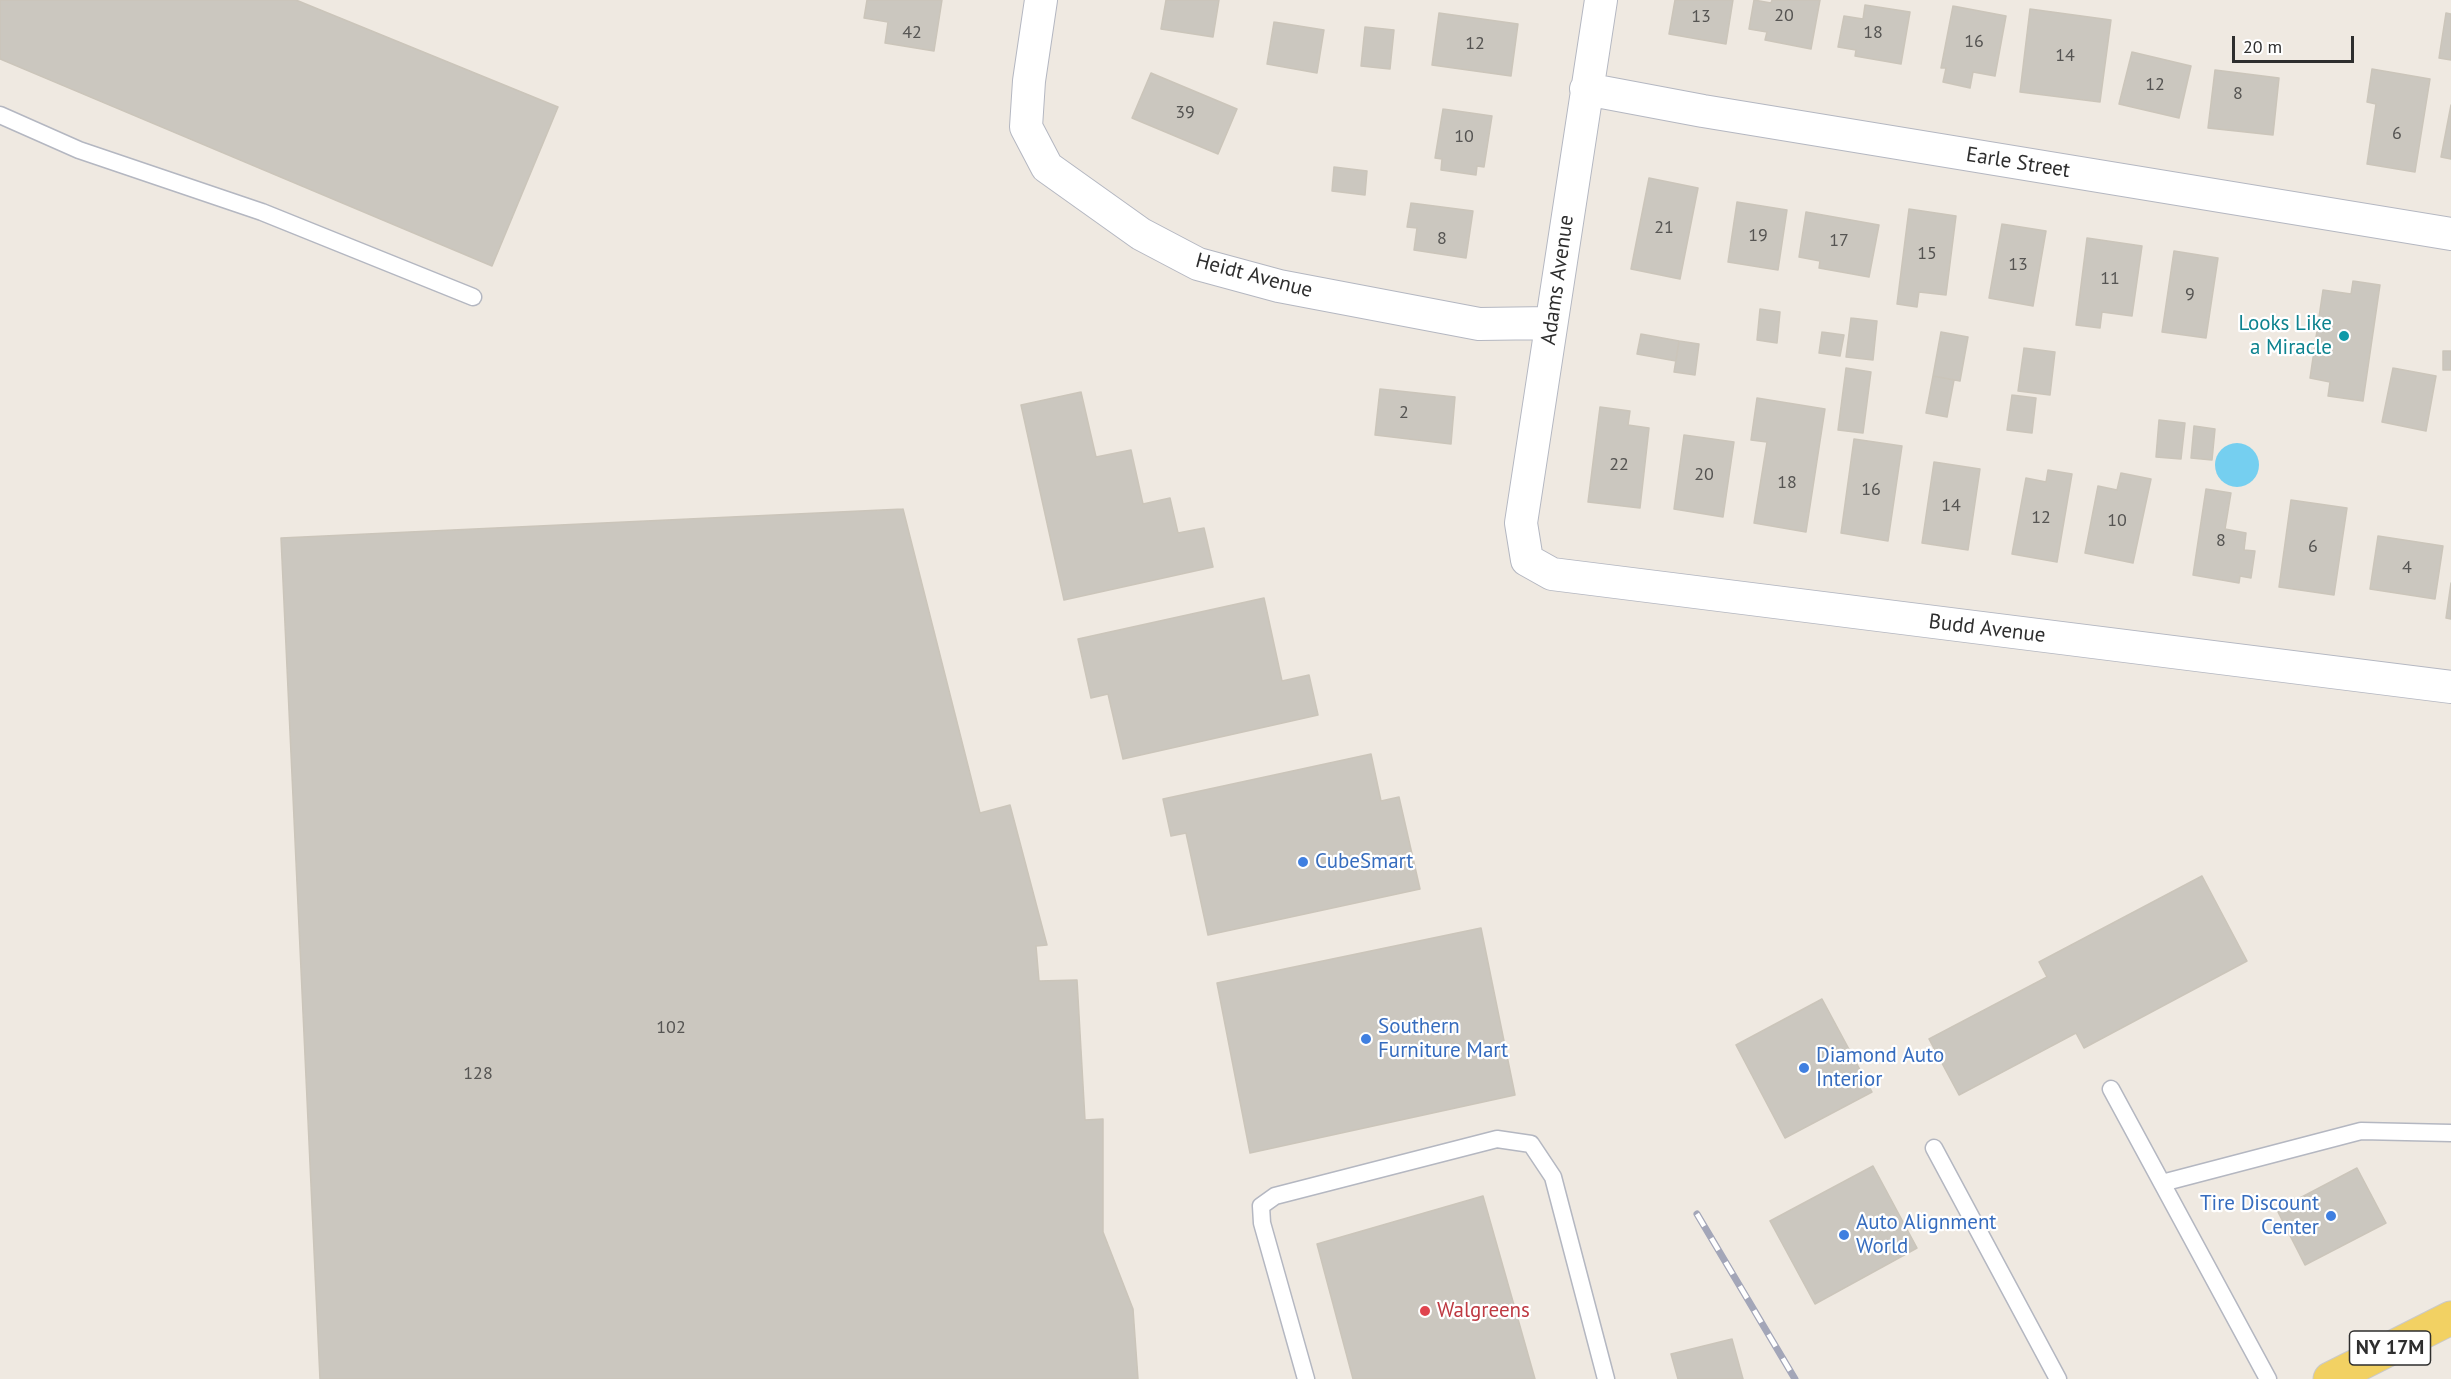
<!DOCTYPE html>
<html>
<head>
<meta charset="utf-8">
<style>
	body { margin:0 }
	#map { position:relative; width:2451px; height:1379px; overflow:hidden; background:#efe9e1; font-family:"PT Sans",sans-serif }
	canvas { display:block }
	.scale { position:absolute; left:2232px; top:36px; width:122px; height:27px; box-sizing:border-box; border:3px solid #2e2e2e; border-top:0; padding-left:8px; font-size:18px; line-height:21px; white-space:nowrap; color:#2e2e2e; -webkit-text-stroke:4px #fff; paint-order:stroke }
</style>
</head>
<body>
<div id="map">
<canvas width="2451" height="1379"></canvas>
<div class="scale">20 m</div>
</div>
<script>
const g = document.querySelector('canvas').getContext('2d');
g.lineJoin = 'round';
function paint(path, color) { g.fillStyle = color; g.fill(path, 'evenodd'); }
const poly = rows => new Path2D(rows.map(r => 'M' + r).join(''));
function stroke(path, color, width, dash) { g.strokeStyle = color; g.lineWidth = width; g.lineCap = dash ? 'butt' : 'round'; g.setLineDash(dash || []); g.stroke(path); }
function write(font, color, halo, rows, align = 'center') {
  g.font = font + ' "PT Sans",sans-serif'; g.lineWidth = 4.5; g.setLineDash([]); g.textBaseline = 'middle'; g.strokeStyle = halo; g.fillStyle = color; for (const [text, x, y, turn = 0] of rows) {
    g.save(); g.translate(x, y); g.rotate((+turn || 0) * Math.PI / 180); g.textAlign = isNaN(turn) ? turn : align; if (halo) g.strokeText(text, 0, 0); g.fillText(text, 0, 0); g.restore();
  }
}
paint(poly([
	'2215 465a22 22 0 1 1 44 0a22 22 0 1 1-44 0Z'
]), '#75cff0');
const building = poly([
	[0,0,296,0,558,107,492,266,0,59,0,0],
	[867,0,942,0,934,51,885,43,888,22,864,18,867,0],
	[1166,0,1219,0,1213,37,1161,29,1166,0],
	[1675,0,1733,0,1726,44,1669,34,1675,0],
	[1754,0,1771,3,1772,0,1820,0,1811,49,1765,40,1767,32,1749,29,1754,0],
	[1865,5,1910,12,1901,64,1855,56,1856,50,1838,47,1844,16,1863,19,1865,5],
	[1953,6,2006,16,1995,76,1973,72,1970,88,1943,82,1946,68,1941,68,1953,6],
	[2030,9,2111,20,2100,102,2020,92,2030,9],
	[1439,13,1518,24,1511,76,1432,65,1439,13],
	[2446,13,2451,14,2451,60,2439,58,2446,13],
	[1274,22,1324,30,1317,73,1267,64,1274,22],
	[1365,27,1394,30,1390,69,1361,66,1365,27],
	[2132,52,2191,66,2179,118,2119,104,2132,52],
	[2372,69,2430,79,2415,172,2367,164,2376,104,2367,102,2372,69],
	[2215,70,2279,78,2273,135,2208,128,2215,70],
	[1151,73,1237,109,1218,154,1132,118,1151,73],
	[2451,105,2451,159,2441,157,2451,105],
	[1443,109,1492,116,1484,167,1477,166,1476,175,1441,170,1442,159,1435,158,1443,109],
	[1334,167,1367,171,1365,195,1332,191,1334,167],
	[1649,178,1698,188,1680,279,1631,269,1649,178],
	[1737,202,1787,210,1778,270,1728,262,1737,202],
	[1411,203,1473,211,1466,258,1414,250,1417,228,1407,227,1411,203],
	[1909,209,1956,216,1946,295,1919,292,1917,307,1897,304,1909,209],
	[1806,212,1879,225,1869,277,1819,268,1820,261,1799,257,1806,212],
	[2002,224,2046,231,2033,306,1989,298,2002,224],
	[2087,238,2142,246,2132,316,2102,312,2100,328,2076,325,2087,238],
	[2174,251,2218,258,2206,338,2162,332,2174,251],
	[2353,281,2380,285,2363,401,2328,396,2330,382,2310,378,2323,290,2351,294,2353,281],
	[1760,309,1780,312,1777,343,1757,340,1760,309],
	[1851,318,1877,321,1873,360,1846,357,1851,318],
	[1822,332,1844,335,1840,356,1819,353,1822,332],
	[1941,332,1968,337,1960,381,1933,376,1941,332],
	[1641,334,1679,341,1676,361,1637,354,1641,334],
	[1679,341,1699,344,1695,375,1674,372,1679,341],
	[2024,348,2055,352,2050,395,2018,391,2024,348],
	[2443,351,2451,351,2451,370,2443,370,2443,351],
	[1846,368,1871,372,1863,433,1838,430,1846,368],
	[2393,368,2436,376,2426,431,2382,422,2393,368],
	[1933,376,1954,380,1947,417,1926,413,1933,376],
	[1380,389,1455,397,1451,444,1375,435,1380,389],
	[1081,392,1096,457,1131,450,1143,504,1170,498,1178,533,1204,528,1213,567,1064,600,1021,405,1081,392],
	[2012,395,2036,398,2032,433,2007,430,2012,395],
	[1757,398,1825,409,1806,532,1754,523,1767,442,1751,440,1757,398],
	[1600,407,1630,411,1628,425,1649,428,1640,508,1588,502,1600,407],
	[2159,420,2185,423,2181,459,2156,457,2159,420],
	[2194,426,2215,429,2212,460,2191,458,2194,426],
	[1684,435,1734,442,1723,517,1674,509,1684,435],
	[1854,439,1902,446,1888,541,1841,533,1854,439],
	[1934,462,1980,469,1968,550,1922,543,1934,462],
	[2048,470,2072,474,2057,562,2012,554,2026,478,2046,482,2048,470],
	[2121,473,2151,479,2133,563,2085,553,2098,486,2117,490,2121,473],
	[2206,489,2231,493,2225,529,2246,533,2244,550,2255,551,2251,578,2240,576,2239,583,2193,575,2206,489],
	[2291,500,2347,508,2334,595,2279,587,2291,500],
	[903,509,980,813,1010,805,1047,945,1036,946,1039,981,1077,980,1085,1120,1103,1119,1103,1232,1133,1309,1138,1379,320,1379,281,538,903,509],
	[2378,536,2443,546,2435,599,2370,589,2378,536],
	[2451,583,2451,619,2446,618,2451,583],
	[1264,598,1282,681,1309,675,1318,715,1123,759,1108,694,1091,698,1078,639,1264,598],
	[1371,754,1381,801,1399,797,1420,889,1208,935,1186,833,1171,836,1163,799,1371,754],
	[2202,876,2247,961,2084,1048,2076,1033,1959,1095,1929,1039,2047,977,2039,962,2202,876],
	[1481,928,1515,1095,1250,1153,1217,983,1481,928],
	[1822,999,1872,1092,1785,1138,1736,1045,1822,999],
	[1873,1166,1917,1248,1815,1304,1770,1221,1873,1166],
	[2357,1168,2386,1223,2305,1265,2277,1210,2357,1168],
	[1483,1196,1535,1379,1353,1379,1317,1244,1483,1196],
	[1732,1339,1743,1379,1678,1379,1671,1354,1732,1339]
]);
paint(building, '#cbc7bf');
stroke(building, '#cbc5ba', 1.5);
const service = poly([
	[0,115,79,150,262,212,473,297],
	[2111,1089,2268,1379],
	[1934,1148,2058,1379],
	[2162,1183,2361,1131,2451,1133],
	[1306,1379,1262,1223,1261,1206,1275,1196,1497,1139,1531,1144,1553,1177,1606,1379]
]);
const minor = poly([
	[1041,0,1029,81,1026,127,1047,167,1141,234,1198,264,1279,286,1479,324,1551,323],
	[1601,0,1521,523,1527,560,1552,574,2451,687],
	[1586,89,1703,111,2451,234]
]);
const primary = poly([
	[2330,1379,2451,1318]
]);
stroke(service, '#b4b7c1', 19);
stroke(minor, '#b4b7c1', 34);
stroke(primary, '#c9c9c9', 35);
stroke(service, '#fff', 16);
stroke(minor, '#fff', 32);
stroke(primary, '#f2d163', 33);
const rail = poly([
	[1697,1214,1795,1379]
]);
stroke(rail, '#a3a6b8', 7);
stroke(rail, '#fff', 4.5, [14]);
for (const [x, y, r, color] of [
	[2344,336,6,"#0f9aa8"],
	[1303,862,6,"#3f7fe0"],
	[1366,1039,6,"#3f7fe0"],
	[1804,1068,6,"#3f7fe0"],
	[2331,1216,6,"#3f7fe0"],
	[1844,1235,6,"#3f7fe0"],
	[1425,1311,6,"#e0444e"]
]) { const dot = new Path2D(); dot.arc(x, y, r, 0, 2 * Math.PI); g.fillStyle = color; g.fill(dot); stroke(dot, '#fff', 2); }
write('18px', '#555452', null, [
	["20",1784,16],
	["13",1701,17],
	["42",912,33],
	["18",1873,33],
	["16",1974,42],
	["12",1475,44],
	["14",2065,56],
	["12",2155,85],
	["8",2238,94],
	["39",1185,113],
	["6",2397,134],
	["10",1464,137],
	["21",1664,228],
	["19",1758,236],
	["8",1442,239],
	["17",1839,241],
	["15",1927,254],
	["13",2018,265],
	["11",2110,279],
	["9",2190,295],
	["2",1404,413],
	["22",1619,465],
	["20",1704,475],
	["18",1787,483],
	["16",1871,490],
	["14",1951,506],
	["12",2041,518],
	["10",2117,521],
	["8",2221,541],
	["6",2313,547],
	["4",2407,568],
	["102",671,1028],
	["128",478,1074]
]);
for (const [x, y, w] of [
	[2390,1348,81]
]) { const box = new Path2D(); box.roundRect(x - w / 2, y - 17, w, 34, 4.5); g.fillStyle = '#fff'; g.fill(box); stroke(box, '#2e2e2e', 1.5); }
write('bold 20px', '#2e2e2e', null, [
	["NY 17M",2390,1348]
]);
write('21px', '#2e2e2e', '#fff', [
	["Earle Street",2018,163,9],
	["Heidt Avenue",1254,276,15],
	["Adams Avenue",1558,280,-82],
	["Budd Avenue",1987,629,7]
]);
write('21px', '#0d838f', '#fff', [
	["Looks Like",2332,324],
	["a Miracle",2332,348]
], 'right');
write('21px', '#366cbe', '#fff', [
	["CubeSmart",1315,862],
	["Southern",1378,1027],
	["Furniture Mart",1378,1051],
	["Diamond Auto",1816,1056],
	["Interior",1816,1080],
	["Tire Discount",2319,1204,"right"],
	["Center",2319,1228,"right"],
	["Auto Alignment",1856,1223],
	["World",1856,1247]
], 'left');
write('21px', '#be3a42', '#fff', [
	["Walgreens",1437,1311]
], 'left');
</script>
</body>
</html>
